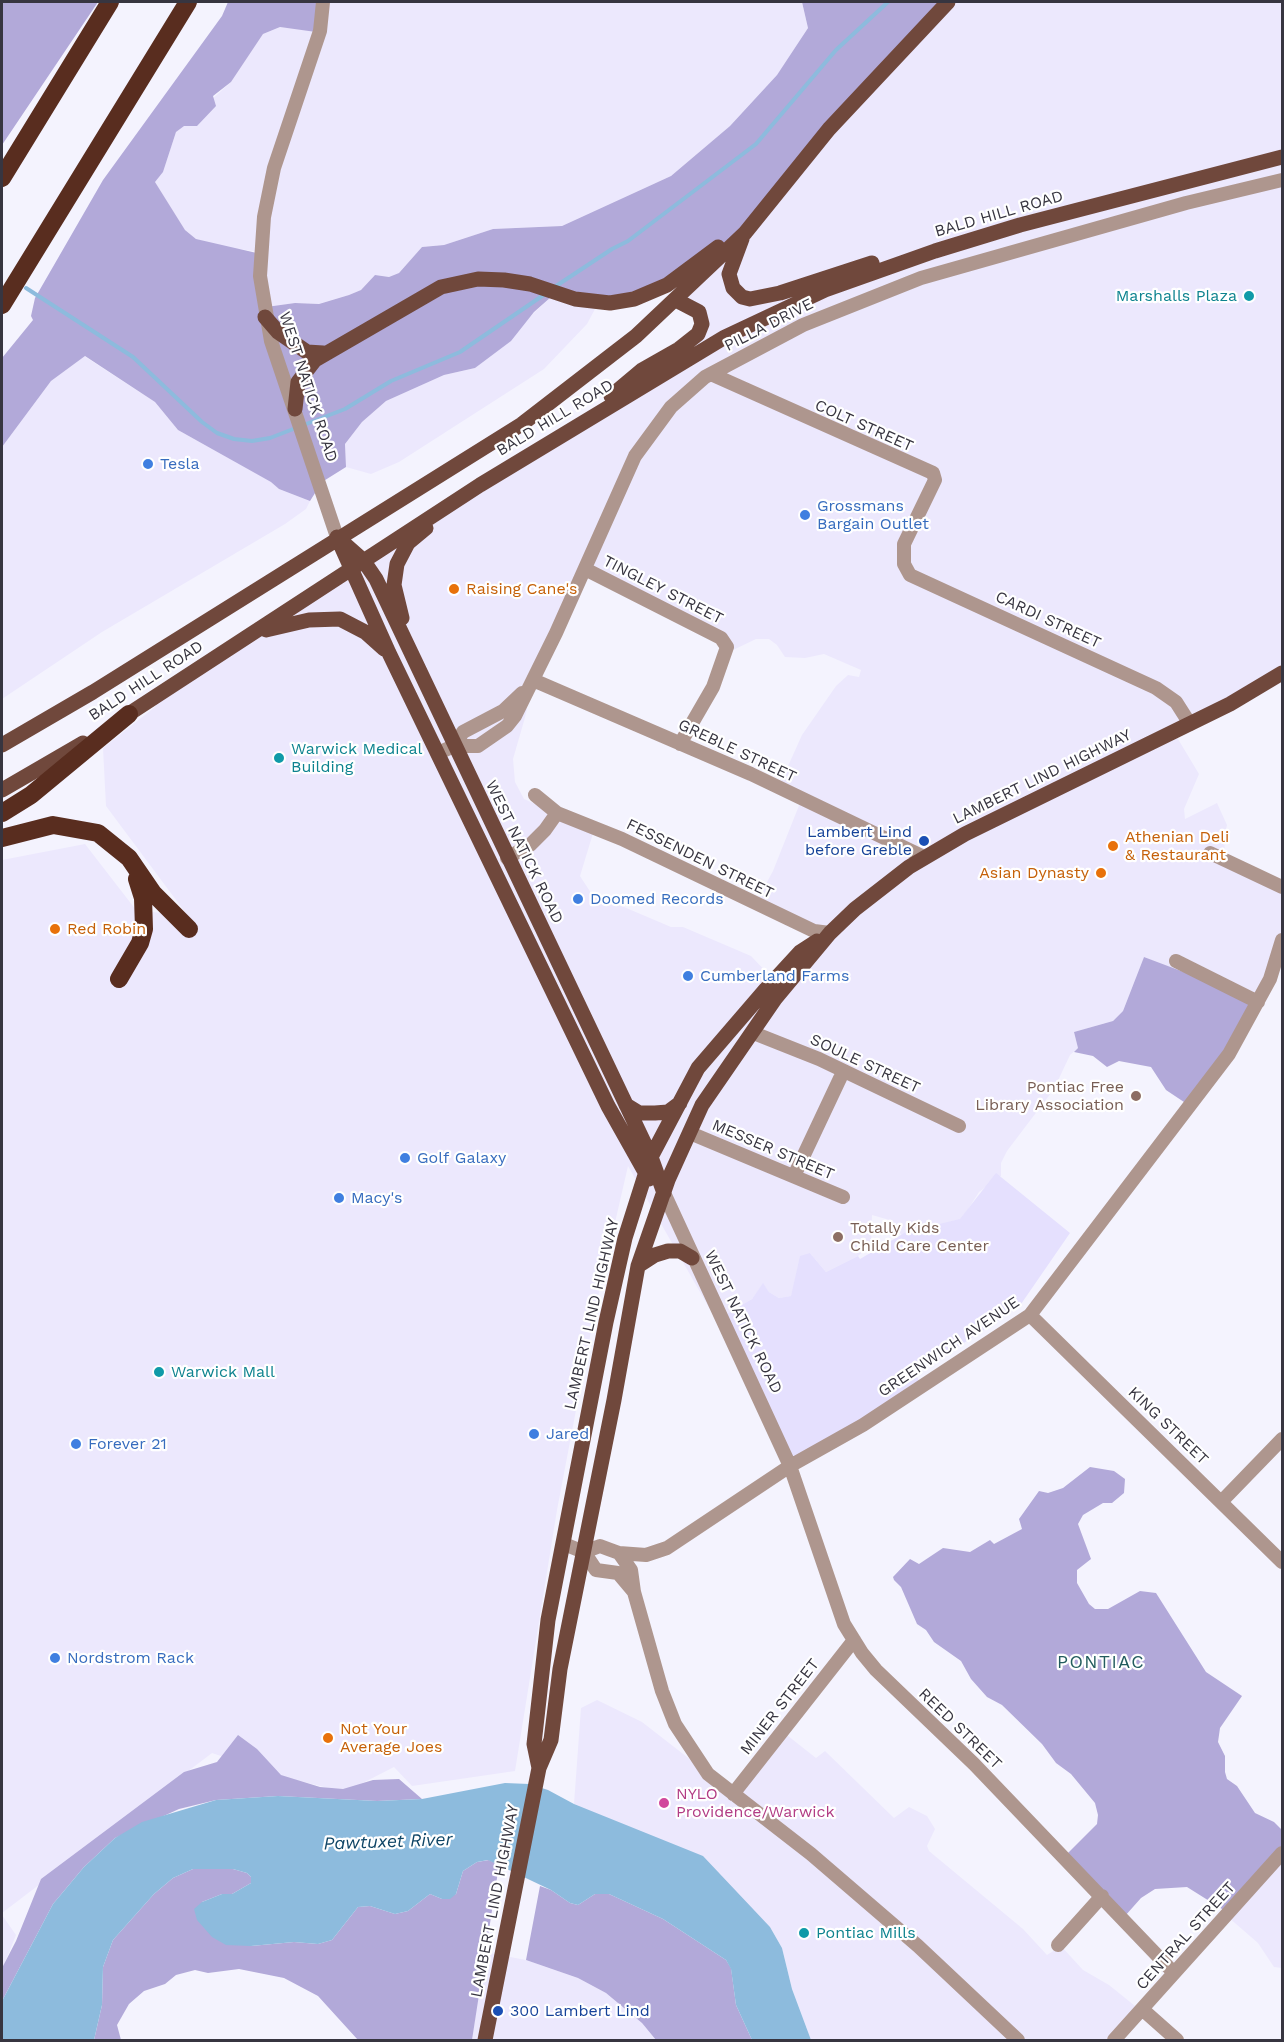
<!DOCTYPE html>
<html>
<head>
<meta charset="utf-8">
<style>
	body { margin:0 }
	#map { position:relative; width:1284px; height:2042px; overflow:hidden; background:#f4f3fe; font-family:"Work Sans",sans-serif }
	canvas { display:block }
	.frame { position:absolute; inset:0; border:3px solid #373540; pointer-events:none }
</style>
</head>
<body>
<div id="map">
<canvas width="1284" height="2042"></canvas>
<div class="frame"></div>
</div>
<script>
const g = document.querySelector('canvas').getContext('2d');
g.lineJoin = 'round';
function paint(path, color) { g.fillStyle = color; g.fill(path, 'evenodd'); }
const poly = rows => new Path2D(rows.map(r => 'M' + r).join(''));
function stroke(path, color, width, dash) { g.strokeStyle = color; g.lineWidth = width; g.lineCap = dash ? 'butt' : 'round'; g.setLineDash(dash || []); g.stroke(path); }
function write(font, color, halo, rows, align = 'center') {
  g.font = font + ' "Work Sans",sans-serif'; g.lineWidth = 4.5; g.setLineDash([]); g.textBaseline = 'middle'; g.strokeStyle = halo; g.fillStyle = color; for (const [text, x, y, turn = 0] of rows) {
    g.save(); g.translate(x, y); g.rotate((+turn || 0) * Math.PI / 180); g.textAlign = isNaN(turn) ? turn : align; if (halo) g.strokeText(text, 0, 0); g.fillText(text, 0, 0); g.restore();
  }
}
paint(poly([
	[320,2,802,2,808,28,777,75,730,126,671,176,562,226,493,229,444,245,422,247,399,273,389,277,375,275,361,290,349,295,319,304,295,303,266,307,254,251,223,247,196,239,185,230,155,182,163,172,176,132,231,82,263,34,280,27,291,28],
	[946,2,1282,2,1282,674,1175,734,1199,774,1184,809,1185,819,1217,803,1227,825,1224,838,1226,866,1282,893,1282,945,1259,1004,1144,957,1123,1011,1113,1021,1074,1032,1078,1048,1070,1055,1054,1089,1007,1151,1001,1163,1001,1176,979,1192,962,1219,902,1236,893,1221,872,1215,871,1244,858,1256,826,1272,810,1253,791,1296,779,1298,769,1292,763,1284,752,1299,716,1320,628,1166,596,1305,557,1510,515,1771,412,1786,394,1767,345,1792,287,1778,212,1753,2,1913,2,860,85,844,136,910,188,916,106,806,103,748,155,707,163,693,577,425,696,337,697,314,675,305],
	[588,572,731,651,756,639,769,639,777,645,785,657,805,658,824,654,861,670,859,677,848,675,836,686,802,735,779,786,800,803,773,871,755,904,826,936,773,979,751,956,683,927,671,927,591,893,580,876,594,830,524,799,515,782,513,759,524,721,527,709,524,704],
	[551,297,595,309,587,324,544,369,399,462,371,474,346,467,345,444,362,422,386,401,444,375,475,368],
	[84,356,155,402,178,430,272,482,279,489,310,501,306,509,285,524,102,632,2,699,2,447,51,381],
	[597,1700,642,1722,732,1792,783,1732,816,1758,825,1751,894,1818,909,1807,927,1816,935,1829,927,1846,929,1851,1023,1929,1047,1955,1061,1946,1083,1970,1109,1985,1140,2010,1115,2040,811,2040,792,1989,782,1948,770,1927,745,1902,574,1804,581,1708],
	[1282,1854,1282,1968,1274,1967,1258,1943,1228,1917],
	[2,1915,16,1935,2,1970],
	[484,1952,526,1960,578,1978,606,1993,642,2023,656,2040,472,2040]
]), '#ece8fd');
paint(poly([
	[996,1173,1070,1233,1019,1307,916,1374,921,1386,791,1465,716,1320,752,1299,763,1283,769,1292,779,1298,791,1296,800,1256,810,1253,826,1272,858,1256,860,1259,906,1232,960,1219]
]), '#e5e0fe');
paint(poly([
	[2,2,98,2,2,145],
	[228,2,320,2,316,32,280,27,263,34,231,82,213,96,216,106,197,126,184,126,176,132,163,172,155,182,185,230,196,239,261,254,266,307,295,303,319,304,349,295,361,290,375,275,389,277,399,273,422,247,444,245,493,229,562,226,671,176,730,126,777,75,808,28,802,2,946,2,763,212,679,279,634,299,551,297,534,312,511,341,475,368,444,375,386,401,362,422,345,444,346,467,322,482,310,501,279,489,271,482,178,430,155,402,85,356,51,381,2,447,2,358,33,320,31,316,35,298,103,180,222,16],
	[1144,957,1189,974,1256,1007,1187,1104,1166,1090,1151,1067,1119,1061,1107,1067,1093,1056,1074,1052,1078,1048,1074,1032,1113,1021,1123,1011],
	[1090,1467,1114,1471,1125,1479,1124,1493,1112,1503,1103,1503,1083,1515,1078,1524,1091,1559,1077,1570,1077,1583,1089,1604,1095,1609,1108,1609,1140,1591,1156,1593,1206,1672,1242,1696,1220,1728,1218,1742,1225,1756,1225,1772,1227,1779,1237,1786,1255,1813,1274,1822,1282,1830,1282,1854,1230,1914,1187,1887,1155,1889,1141,1898,1125,1916,1065,1856,1097,1824,1098,1815,1095,1803,1071,1774,1056,1763,1042,1744,1002,1705,987,1697,971,1679,961,1661,934,1642,926,1630,917,1624,901,1587,894,1580,893,1577,910,1559,919,1564,943,1548,970,1552,990,1540,994,1544,1022,1529,1019,1519,1039,1491,1048,1493,1063,1488],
	[238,1735,257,1749,281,1775,320,1787,343,1789,373,1780,399,1779,422,1799,377,1801,278,1796,216,1800,179,1809,115,1838,84,1867,53,1904,2,2001,2,1968,16,1941,41,1879,184,1772,217,1762],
	[489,1860,499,1865,472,2040,358,2040,318,1996,284,1978,239,1969,208,1973,195,1970,176,1975,165,1984,144,1991,129,2004,117,2025,121,2040,94,2040,102,2005,103,1967,113,1940,154,1894,173,1878,193,1869,233,1869,247,1873,251,1877,251,1883,232,1894,222,1894,202,1902,251,1946,294,1942,318,1944,332,1940,358,1907,370,1906,395,1914,408,1911,430,1894,442,1899,456,1894,463,1871,477,1862],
	[540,1886,551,1890,570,1903,578,1905,595,1894,609,1894,663,1919,726,1960,731,1968,736,2005,752,2040,656,2040,642,2023,606,1993,578,1978,526,1960]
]), '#b2a9d9');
paint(poly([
	[505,1783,529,1784,548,1790,574,1804,703,1856,770,1927,782,1948,792,1989,811,2040,752,2040,736,2005,731,1969,726,1960,663,1919,609,1894,595,1894,578,1905,570,1903,551,1890,488,1860,477,1862,463,1871,456,1894,450,1899,442,1899,430,1894,408,1911,395,1914,370,1906,358,1907,332,1940,318,1944,294,1942,251,1946,226,1945,212,1937,197,1920,194,1909,202,1902,222,1894,232,1894,251,1883,251,1877,247,1873,233,1869,193,1869,173,1878,154,1894,113,1940,103,1967,102,2005,94,2040,2,2040,2,2001,53,1904,84,1867,115,1838,142,1822,216,1800,278,1796,377,1801,422,1799]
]), '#8dbbdd');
stroke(poly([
	[26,288,133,357,202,422,217,433,234,439,252,441,270,438,345,409,391,381,460,352,545,294],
	[553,288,612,249,628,241,756,144,836,50,888,2]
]), '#8dbbdd', 4);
stroke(poly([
	[323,2,320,31,274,168,264,217,260,276,271,341,337,537],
	[711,374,933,473,935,480,904,544,904,564,910,575,1156,688,1176,702,1190,724],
	[585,569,721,638,727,647,713,687,680,744],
	[533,680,751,774,924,857],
	[454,746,463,732,503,711,522,693],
	[438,753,454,746,478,746,507,726,515,716,556,633,635,456,671,407,705,377,803,325,921,278,1186,203,1282,180],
	[535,795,557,813,622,839,814,931,830,933],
	[1210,853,1282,887],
	[507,858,530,845,545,830,557,813],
	[1176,961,1258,1002],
	[756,1034,819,1059,959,1126],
	[690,1133,843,1197],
	[794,1176,843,1072],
	[664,1193,790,1466,844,1624,862,1653,876,1670,974,1764,1174,1973],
	[1030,1315,1282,1562],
	[1222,1501,1282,1439],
	[564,1544,584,1552,600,1546,608,1549,619,1553,631,1570,634,1592,662,1691,675,1724,708,1774,811,1854,918,1946,1018,2040],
	[584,1552,596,1570,618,1573,634,1592],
	[619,1553,646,1555,667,1548,790,1466,863,1425,1030,1315,1229,1054,1270,979,1282,940],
	[733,1794,854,1640],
	[1058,1945,1102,1896],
	[1142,2009,1177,2040],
	[1114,2040,1282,1853]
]), '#ae968e', 14);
stroke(poly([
	[742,239,729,274,733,288,742,297,750,299,780,293,872,263],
	[265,317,278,332,307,352,323,353],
	[611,396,642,370,679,349,698,334,702,324,699,312,676,300],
	[295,409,298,382,315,360,441,287,478,279,504,280,530,284,575,299,610,303,634,299,667,285,718,247],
	[337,537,363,560,376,579,651,1157,664,1193],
	[337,537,389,653,608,1106,649,1179],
	[402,618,394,585,397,564,408,543,426,528],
	[266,630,309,620,340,619,365,632,384,649],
	[121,719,480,485,725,337,825,290,935,251,1020,225,1282,157],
	[2,745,93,692,522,424,636,336,745,233,829,129,948,2],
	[2,790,83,743],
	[626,1105,639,1113,655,1113,668,1112,680,1103],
	[638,1266,655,1255,668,1251,680,1251,692,1258],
	[539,1768,534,1744,548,1620,606,1322,625,1238,645,1175,651,1157,698,1068,766,989,800,952,817,941],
	[485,2040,539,1768,551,1740,560,1669,614,1400,638,1266,668,1180,702,1105,775,999,830,933,855,909,909,867,965,834,1230,704,1282,673]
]), '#70483c', 15);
stroke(poly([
	[2,178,110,2],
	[2,305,188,2],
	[2,813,31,795,129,714],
	[2,838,53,825,98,833,129,858,153,893,189,929],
	[119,979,140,943,144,929,143,898,137,879]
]), '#592d1f', 18);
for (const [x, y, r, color] of [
	[1249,296,6,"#0f9aa8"],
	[148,464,6,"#3f7fe0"],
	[805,515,6,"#3f7fe0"],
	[454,589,6,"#e8710a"],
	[279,758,6,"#0f9aa8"],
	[924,841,6,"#1a4fb4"],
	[1113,846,6,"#e8710a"],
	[1101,873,6,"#e8710a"],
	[578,899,6,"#3f7fe0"],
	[55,929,6,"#e8710a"],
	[688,976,6,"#3f7fe0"],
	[1136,1096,6,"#8d6e63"],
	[405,1158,6,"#3f7fe0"],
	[339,1198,6,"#3f7fe0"],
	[838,1237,6,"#8d6e63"],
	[159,1372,6,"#0f9aa8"],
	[534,1434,6,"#3f7fe0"],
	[76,1444,6,"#3f7fe0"],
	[55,1658,6,"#3f7fe0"],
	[328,1738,6,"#e8710a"],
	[664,1803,6,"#d1479c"],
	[804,1933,6,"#0f9aa8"],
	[498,2011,6,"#1a4fb4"]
]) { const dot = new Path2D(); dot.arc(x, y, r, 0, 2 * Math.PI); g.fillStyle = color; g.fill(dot); stroke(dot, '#fff', 2); }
write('16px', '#373540', '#fff', [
	["BALD HILL ROAD",999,214,-16],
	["PILLA DRIVE",769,325,-27],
	["WEST NATICK ROAD",308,387,72],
	["BALD HILL ROAD",555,418,-31],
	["COLT STREET",864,426,24],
	["TINGLEY STREET",663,590,27],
	["CARDI STREET",1048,620,25],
	["BALD HILL ROAD",146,681,-33],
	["GREBLE STREET",737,751,25],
	["LAMBERT LIND HIGHWAY",1042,777,-26],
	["WEST NATICK ROAD",524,852,64],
	["FESSENDEN STREET",700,859,26],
	["SOULE STREET",865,1064,25],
	["MESSER STREET",773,1150,23],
	["LAMBERT LIND HIGHWAY",592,1314,-77],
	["WEST NATICK ROAD",743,1322,64],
	["GREENWICH AVENUE",949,1347,-34],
	["KING STREET",1168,1426,44],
	["MINER STREET",780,1707,-52],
	["REED STREET",960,1729,44],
	["LAMBERT LIND HIGHWAY",495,1901,-79],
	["CENTRAL STREET",1186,1936,-48]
]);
write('16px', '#0d838f', '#fff', [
	["Marshalls Plaza",1237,296,"right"],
	["Warwick Medical",291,749],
	["Building",291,767],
	["Warwick Mall",171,1372],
	["Pontiac Mills",816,1933]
], 'left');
write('16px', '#366cbe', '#fff', [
	["Tesla",160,464],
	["Grossmans",817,506],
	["Bargain Outlet",817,524],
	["Doomed Records",590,899],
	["Cumberland Farms",700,976],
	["Golf Galaxy",417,1158],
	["Macy's",351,1198],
	["Jared",546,1434],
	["Forever 21",88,1444],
	["Nordstrom Rack",67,1658]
], 'left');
write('16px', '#c56008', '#fff', [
	["Raising Cane's",466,589],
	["Athenian Deli",1125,837],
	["& Restaurant",1125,855],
	["Asian Dynasty",1089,873,"right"],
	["Red Robin",67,929],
	["Not Your",340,1729],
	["Average Joes",340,1747]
], 'left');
write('16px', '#164399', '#fff', [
	["Lambert Lind",912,832],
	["before Greble",912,850],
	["300 Lambert Lind",510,2011,"left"]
], 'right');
write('16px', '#785e54', '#fff', [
	["Pontiac Free",1124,1087],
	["Library Association",1124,1105],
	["Totally Kids",850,1228,"left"],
	["Child Care Center",850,1246,"left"]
], 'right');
write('16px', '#b23c85', '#fff', [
	["NYLO",676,1794],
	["Providence/Warwick",676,1812]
], 'left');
g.letterSpacing = '1.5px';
write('18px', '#225c5e', '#fff', [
	["PONTIAC",1101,1663]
]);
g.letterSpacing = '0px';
write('italic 18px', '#0e4566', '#fff', [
	["Pawtuxet River",388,1842,-2]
]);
</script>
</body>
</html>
